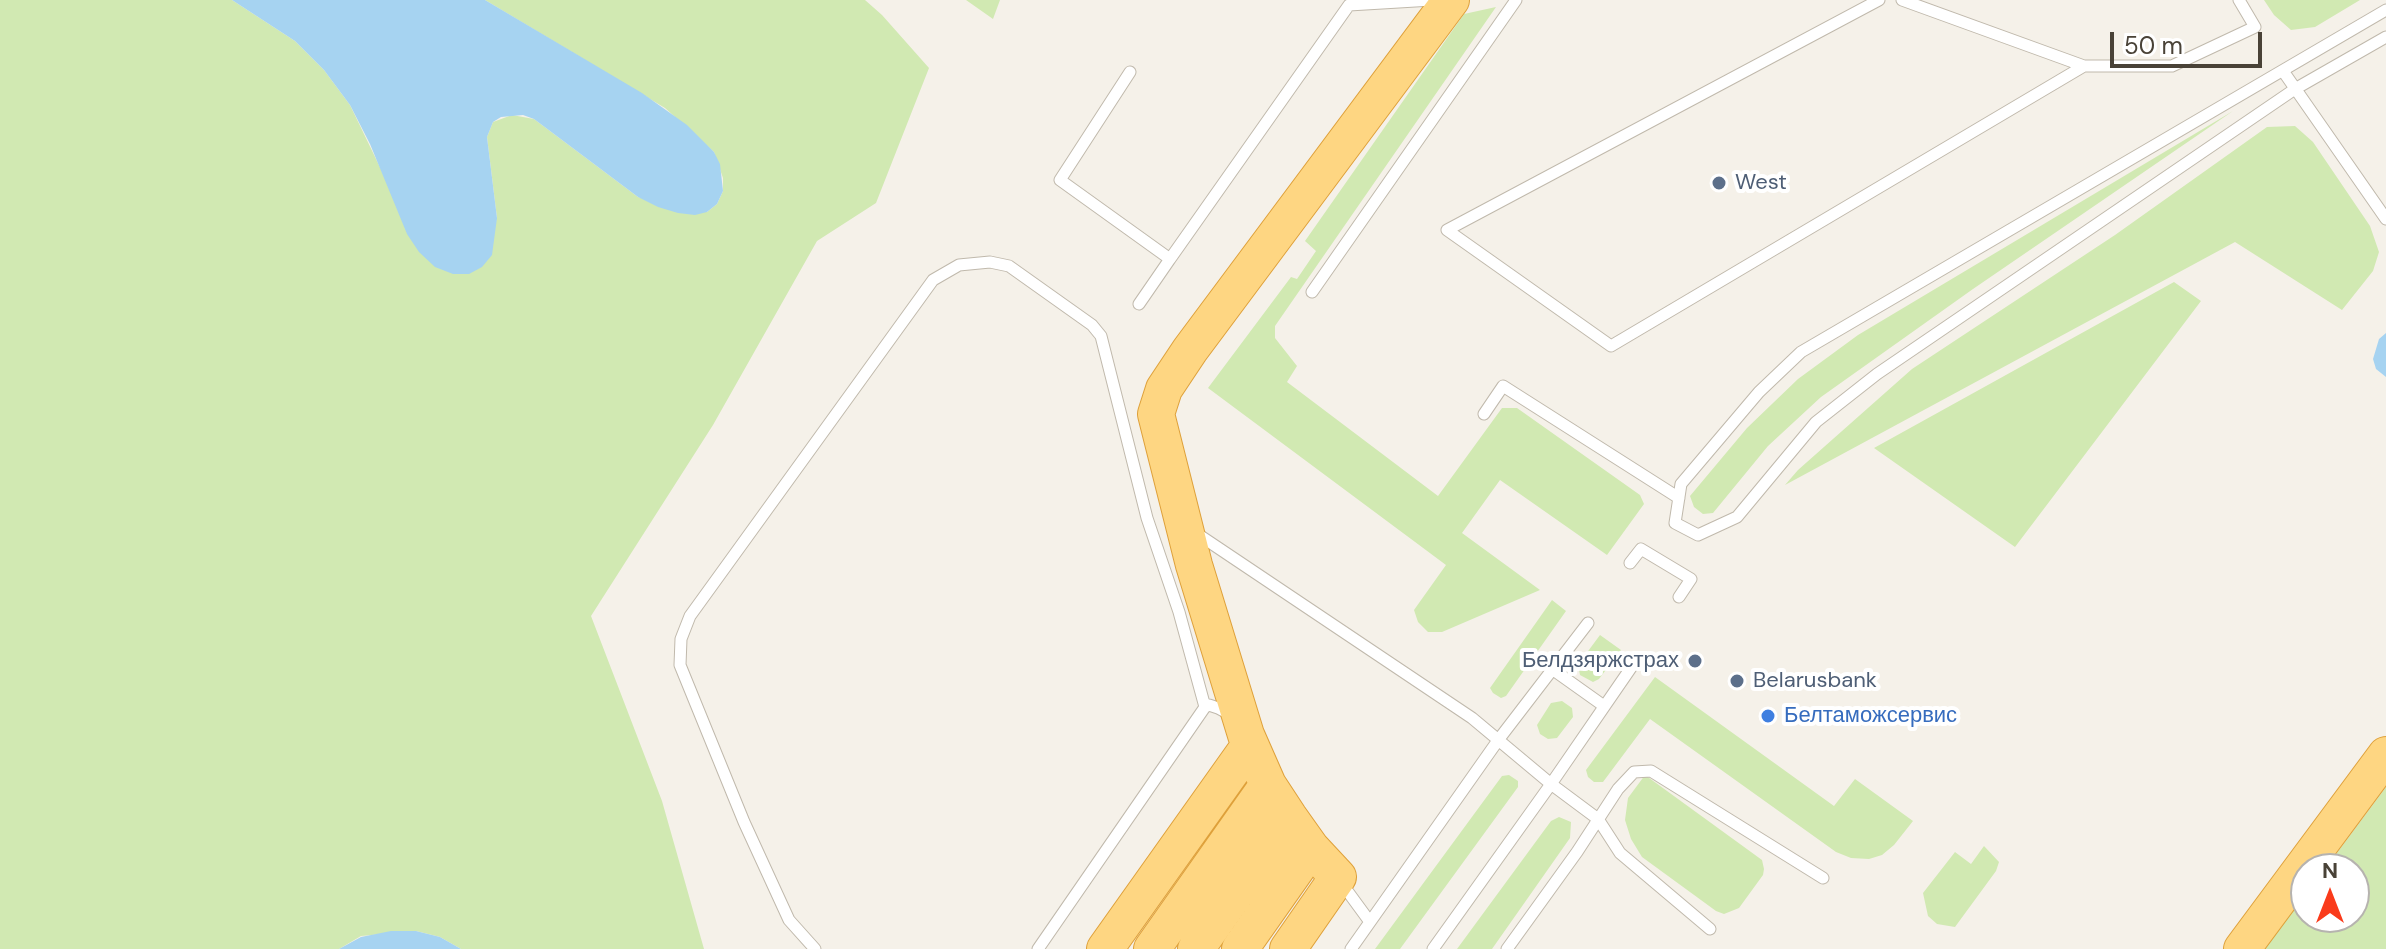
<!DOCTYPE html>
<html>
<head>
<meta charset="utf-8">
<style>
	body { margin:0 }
	#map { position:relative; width:2386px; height:949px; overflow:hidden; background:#f5f1e9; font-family:"DM Sans",sans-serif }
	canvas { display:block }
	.north { position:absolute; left:2290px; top:853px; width:80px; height:80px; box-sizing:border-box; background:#fff; border:2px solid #b6b3af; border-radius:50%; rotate:0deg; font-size:22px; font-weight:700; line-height:32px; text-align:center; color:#494237 }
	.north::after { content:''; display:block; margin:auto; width:28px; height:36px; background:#fa3b1b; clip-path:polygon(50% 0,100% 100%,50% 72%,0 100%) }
	.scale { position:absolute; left:2110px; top:32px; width:152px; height:36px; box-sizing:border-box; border:4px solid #494237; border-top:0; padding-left:10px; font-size:24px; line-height:28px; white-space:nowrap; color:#494237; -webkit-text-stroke:6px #fff; paint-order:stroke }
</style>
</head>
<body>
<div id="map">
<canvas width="2386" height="949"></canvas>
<div class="north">N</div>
<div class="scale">50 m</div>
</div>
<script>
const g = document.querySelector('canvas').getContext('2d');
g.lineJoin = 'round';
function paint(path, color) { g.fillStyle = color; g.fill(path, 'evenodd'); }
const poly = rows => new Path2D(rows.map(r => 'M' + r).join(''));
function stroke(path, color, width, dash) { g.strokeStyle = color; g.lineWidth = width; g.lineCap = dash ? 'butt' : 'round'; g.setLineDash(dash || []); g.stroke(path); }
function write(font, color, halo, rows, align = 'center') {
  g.font = font + ' "DM Sans",sans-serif'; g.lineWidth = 8; g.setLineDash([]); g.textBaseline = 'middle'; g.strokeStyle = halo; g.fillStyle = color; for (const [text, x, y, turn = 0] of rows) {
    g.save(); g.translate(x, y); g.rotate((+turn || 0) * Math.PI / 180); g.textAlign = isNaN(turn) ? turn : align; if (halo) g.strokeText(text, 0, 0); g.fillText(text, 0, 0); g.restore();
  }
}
paint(poly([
	[0,0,232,0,295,41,324,70,350,105,390,188,497,218,487,137,493,122,512,115,534,119,638,197,707,212,717,204,723,191,723,178,714,152,665,108,485,0,865,0,882,15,929,68,876,203,817,241,713,425,591,616,662,801,704,949,461,949,440,937,416,931,361,936,339,949,0,949],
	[966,0,1000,0,993,19],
	[2264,0,2360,0,2315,27,2291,30,2274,15],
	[1496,7,1275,326,1275,338,1297,366,1287,382,1438,496,1502,408,1517,408,1640,495,1644,504,1607,555,1500,480,1462,533,1540,590,1442,632,1428,632,1418,622,1414,610,1446,565,1208,388,1291,277,1297,279,1316,251,1305,241,1464,14],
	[2233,111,1973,289,1821,397,1768,446,1713,513,1703,514,1694,507,1690,496,1747,428,1798,379,1858,335],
	[2295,126,2313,142,2370,226,2379,252,2373,271,2342,310,2235,242,1785,485,1798,470,1912,369,2115,235,2267,127],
	[2174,282,2201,301,2015,547,1874,448],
	[1552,600,1566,611,1506,696,1501,698,1493,693,1490,688],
	[1600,635,1621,650,1599,679,1593,682,1580,675,1579,670,1580,662],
	[1655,677,1834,806,1855,779,1913,821,1894,845,1882,855,1869,859,1851,858,1836,852,1650,719,1603,782,1594,782,1588,777,1586,770],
	[1562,701,1572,708,1573,717,1557,738,1548,739,1540,734,1537,725,1551,703],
	[1509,775,1518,781,1518,787,1400,949,1375,949,1502,776],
	[1645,775,1762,860,1764,869,1763,875,1739,908,1724,914,1716,911,1642,857,1631,839,1625,820,1628,798],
	[2386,787,2386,949,2264,949,2306,894,2306,917,2354,917,2354,869,2325,869],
	[1559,817,1571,822,1570,838,1492,949,1457,949,1551,821],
	[1984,846,1999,862,1996,871,1955,927,1937,924,1928,916,1923,893,1955,852,1971,864]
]), '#d1e9b2');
paint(poly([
	[232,0,485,0,642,93,687,125,714,152,720,164,723,191,717,204,707,212,695,215,678,213,658,207,638,197,534,119,523,115,501,117,493,122,487,137,497,218,492,255,482,267,469,274,453,274,435,267,419,252,407,234,370,144,350,105,324,70,295,41],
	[2386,333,2386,377,2376,369,2373,359,2379,339],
	[391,931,416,931,440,937,461,949,339,949,361,937]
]), '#a6d3f1');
const service = poly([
	[1879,0,1447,230,1611,346,2084,66],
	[1902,0,2084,66,2172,66,2255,27,2239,0],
	[2386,10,1801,352,1759,392,1681,484,1675,523,1698,535,1737,517,1816,422,1877,374,2295,89,2386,37],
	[2283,71,2386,219],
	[1130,72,1060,180,1170,259,1139,304],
	[1170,259,1349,5,1432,0],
	[1312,292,1516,0],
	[1484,414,1503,386,1679,498],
	[1196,533,1472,718,1551,784,1598,819,1620,853,1710,929],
	[1630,563,1641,549,1691,579,1679,597],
	[1552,669,1604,706],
	[1340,881,1370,922],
	[815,949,789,920,744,822,680,665,681,639,690,616,933,280,959,265,990,262,1009,266,1092,325,1101,336,1147,518,1179,612,1205,707],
	[1038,949,1205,707,1209,705,1218,708,1231,715],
	[1351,949,1499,739,1588,623],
	[1433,949,1551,784,1637,659],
	[1507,949,1577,852,1618,789,1634,772,1651,771,1823,878]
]);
const trunk = poly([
	[1105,949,1250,745],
	[1152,949,1268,785],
	[1196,949,1289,817],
	[1240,949,1311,848],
	[1288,949,1338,877,1311,848,1289,817,1268,785,1246,735,1194,565,1156,414,1164,389,1190,350,1451,0],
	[2242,949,2386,755]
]);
stroke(service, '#c0b9ac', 13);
stroke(trunk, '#dea03a', 38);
stroke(service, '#fff', 11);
stroke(trunk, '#fed682', 36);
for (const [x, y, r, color] of [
	[1719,183,8,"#5c6f8a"],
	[1695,661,8,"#5c6f8a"],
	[1737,681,8,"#5c6f8a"],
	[1768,716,8,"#3f7fe0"]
]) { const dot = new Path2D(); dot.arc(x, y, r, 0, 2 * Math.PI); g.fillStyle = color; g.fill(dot); stroke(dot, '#fff', 3); }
write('22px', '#4e5e75', '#fff', [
	["West",1735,183],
	["Белдзяржстрах",1679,661,"right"],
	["Belarusbank",1753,681]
], 'left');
write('22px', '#366cbe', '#fff', [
	["Белтаможсервис",1784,716]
], 'left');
</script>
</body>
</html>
